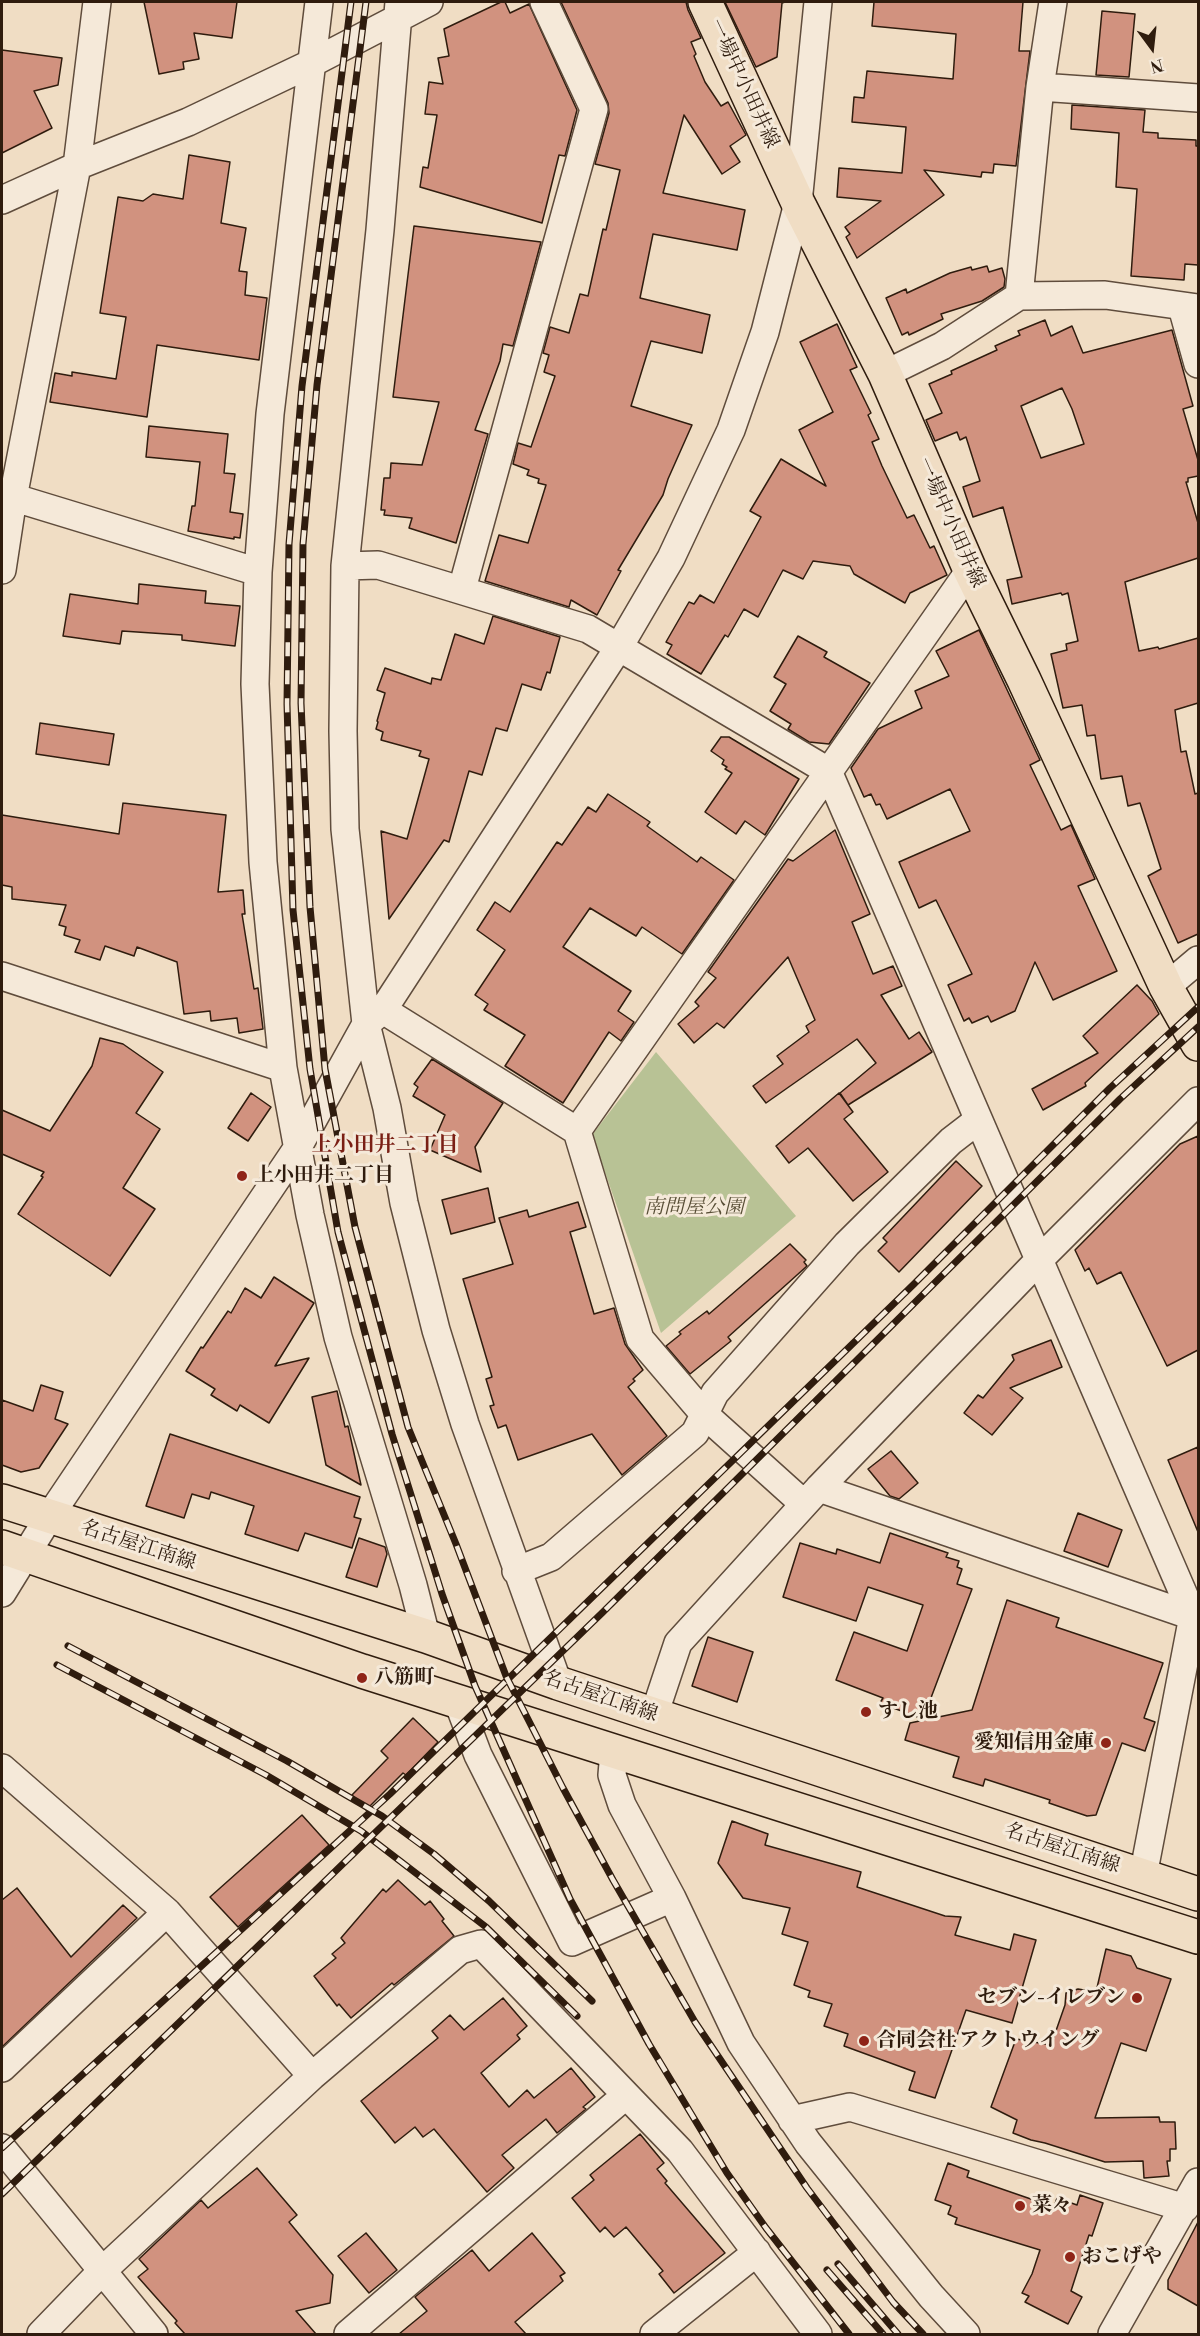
<!DOCTYPE html>
<html>
<head>
<meta charset="utf-8">
<style>
	body { margin:0 }
	#map { position:relative; width:1200px; height:2336px; overflow:hidden; background:#f0ddc4; font-family:"Libre Bodoni",serif }
	canvas { display:block }
	.frame { position:absolute; inset:0; border:3px solid #2f1c0e; pointer-events:none }
	.north { position:absolute; left:1122px; top:18px; width:60px; height:60px; -webkit-text-stroke:4px #f5e9d9; paint-order:stroke; rotate:165deg; font-size:16px; font-weight:700; line-height:24px; text-align:center; color:#2f1c0e }
	.north::after { content:''; display:block; margin:auto; width:21px; height:27px; background:#2f1c0e; clip-path:polygon(50% 0,100% 100%,50% 72%,0 100%) }
</style>
</head>
<body>
<div id="map">
<canvas width="1200" height="2336"></canvas>
<div class="frame"></div>
<div class="north">N</div>
</div>
<script>
const g = document.querySelector('canvas').getContext('2d');
g.lineJoin = 'round';
function paint(path, color) { g.fillStyle = color; g.fill(path, 'evenodd'); }
const poly = rows => new Path2D(rows.map(r => 'M' + r).join(''));
function stroke(path, color, width, dash) { g.strokeStyle = color; g.lineWidth = width; g.lineCap = dash ? 'butt' : 'round'; g.setLineDash(dash || []); g.stroke(path); }
function write(font, color, halo, rows, align = 'center') {
  g.font = font + ' "Libre Bodoni","Noto Serif JP",serif'; g.lineWidth = 6; g.setLineDash([]); g.textBaseline = 'middle'; g.strokeStyle = halo; g.fillStyle = color; for (const [text, x, y, turn = 0] of rows) {
    g.save(); g.translate(x, y); g.rotate((+turn || 0) * Math.PI / 180); g.textAlign = isNaN(turn) ? turn : align; if (halo) g.strokeText(text, 0, 0); g.fillText(text, 0, 0); g.restore();
  }
}
paint(poly([
	[656,1052,796,1216,661,1333,592,1135]
]), '#b8c295');
const building = poly([
	[144,2,237,2,232,38,194,33,199,59,183,62,184,69,159,74,144,2],
	[501,2,505,2,510,13,529,4,577,110,565,156,559,155,542,223,420,187,423,167,428,168,437,115,425,114,429,82,443,84,438,58,449,56,444,29,501,2],
	[561,2,686,2,688,10,701,38,691,42,696,54,694,56,705,82,721,106,728,102,746,135,730,146,740,162,722,174,684,115,663,193,745,210,737,250,653,234,640,298,710,315,702,353,651,341,631,406,692,425,668,479,663,495,618,570,621,571,597,615,571,600,569,607,485,581,499,535,528,543,546,485,538,483,539,479,527,475,529,470,513,464,518,443,531,447,555,376,544,372,549,355,543,353,550,327,569,333,580,294,588,296,603,229,606,230,620,170,595,164,609,113,608,103,561,2],
	[725,2,785,2,782,3,777,57,756,67,725,2],
	[874,2,1023,2,1019,51,1030,51,1016,166,994,164,993,173,982,172,981,177,924,170,944,195,857,258,846,237,850,234,845,227,881,201,837,197,839,168,902,173,906,127,852,122,854,97,864,98,867,71,953,79,956,34,872,26,874,2],
	[1102,11,1135,14,1129,77,1096,75,1102,11],
	[2,50,62,58,58,85,34,91,52,128,2,153,2,50],
	[1072,105,1145,110,1143,132,1158,133,1158,138,1196,140,1196,146,1198,146,1198,265,1185,264,1184,280,1131,276,1137,189,1116,187,1119,133,1071,129,1072,105],
	[189,155,230,162,221,223,246,228,239,271,247,272,245,295,267,298,259,360,157,345,147,417,50,402,55,373,72,376,72,372,116,379,126,317,100,313,118,197,143,201,153,194,183,199,189,155],
	[414,226,541,242,513,346,503,344,500,361,475,430,488,434,456,543,409,528,412,518,384,515,385,510,381,510,384,478,390,478,391,463,422,465,439,402,393,397,414,226],
	[987,266,989,272,1002,268,1005,279,1004,287,982,301,941,314,943,319,909,335,908,332,902,335,886,298,906,289,907,293,950,273,971,267,972,270,987,266],
	[1045,320,1051,336,1072,326,1083,353,1172,330,1193,406,1183,409,1198,460,1198,476,1188,478,1188,482,1186,482,1198,523,1198,558,1125,582,1139,651,1158,647,1159,649,1198,638,1198,703,1175,710,1181,752,1186,751,1195,794,1198,793,1198,934,1178,943,1148,876,1161,869,1140,803,1128,806,1122,776,1101,779,1095,735,1087,736,1082,705,1063,708,1051,654,1067,650,1066,644,1078,641,1068,593,1062,595,1061,593,1012,604,1007,580,1022,577,1003,507,973,517,963,487,980,481,966,437,960,440,957,432,935,441,926,420,942,413,929,384,952,374,951,371,997,350,995,346,1020,335,1018,331,1045,320],
	[1062,388,1072,409,1084,444,1041,458,1021,406,1062,388],
	[837,324,857,367,850,370,871,413,868,415,879,439,872,442,882,466,907,518,914,515,930,548,934,546,947,575,910,593,905,603,854,574,850,566,813,561,803,579,783,570,758,617,744,609,728,637,725,635,701,674,667,654,672,645,666,642,689,602,694,604,700,595,714,603,761,517,750,511,781,459,826,486,799,430,833,412,800,342,837,324],
	[149,426,228,434,224,473,235,474,230,512,243,514,240,538,234,537,234,539,188,531,192,506,195,506,200,462,146,457,149,426],
	[139,584,206,591,205,603,240,606,235,646,182,640,182,635,122,631,120,644,63,636,70,594,138,604,139,584],
	[493,616,560,637,550,673,547,672,541,690,522,684,507,731,496,728,482,775,469,771,449,842,444,840,389,919,381,831,407,839,429,759,419,756,421,751,381,740,383,732,376,729,378,722,377,721,385,693,377,690,385,668,431,684,432,678,441,680,455,634,484,644,493,616],
	[979,630,1040,760,1030,765,1061,830,1071,825,1095,879,1078,886,1117,971,1053,1000,1035,962,1015,1011,991,1022,988,1016,972,1023,969,1018,964,1021,948,985,972,974,936,900,919,908,899,862,970,831,950,789,887,819,880,804,876,805,871,794,864,797,851,768,878,729,922,708,915,691,949,676,936,651,979,630],
	[798,636,827,652,824,657,870,683,829,744,809,742,788,729,791,724,770,711,786,684,774,677,798,636],
	[40,723,114,734,109,765,36,754,40,723],
	[721,737,729,737,799,779,765,835,745,821,736,834,705,812,732,773,725,769,727,767,722,764,724,760,711,751,721,737],
	[608,794,650,822,647,826,697,862,701,857,734,880,682,954,642,927,636,936,590,908,563,947,631,991,618,1011,634,1022,621,1041,609,1032,563,1103,505,1066,525,1035,484,1010,488,1004,475,995,505,950,477,930,495,902,510,912,557,842,562,845,588,807,596,812,608,794],
	[123,803,226,815,218,892,243,890,245,914,242,914,254,989,258,988,263,1029,239,1033,237,1018,211,1021,210,1011,184,1014,177,962,137,947,134,956,105,946,100,960,75,952,80,940,64,935,66,927,59,925,66,905,12,899,12,887,2,885,2,815,119,834,123,803],
	[835,830,870,914,852,922,873,974,893,966,902,986,881,995,909,1039,919,1032,932,1052,848,1105,840,1093,876,1063,857,1039,766,1103,753,1086,783,1064,777,1056,809,1032,806,1026,815,1020,788,957,724,1028,717,1023,694,1043,678,1024,699,1006,695,1002,716,978,708,972,788,859,793,861,835,830],
	[1137,985,1152,1001,1159,1014,1085,1083,1086,1086,1043,1110,1032,1089,1098,1053,1083,1036,1137,985],
	[100,1038,123,1044,163,1072,136,1113,160,1129,123,1188,155,1209,110,1276,18,1214,43,1177,41,1176,44,1172,2,1154,2,1110,50,1131,92,1066,100,1038],
	[432,1059,503,1103,475,1147,481,1172,430,1150,445,1115,413,1096,418,1087,414,1084,432,1059],
	[251,1093,271,1107,248,1141,228,1128,251,1093],
	[839,1093,853,1112,844,1119,888,1172,853,1201,808,1148,789,1163,776,1146,839,1093],
	[1198,1136,1198,1350,1167,1366,1121,1272,1097,1284,1089,1268,1085,1271,1075,1250,1180,1144,1198,1136],
	[956,1161,982,1186,899,1272,878,1251,887,1242,883,1238,956,1161],
	[488,1188,495,1222,451,1234,442,1200,488,1188],
	[578,1202,586,1227,570,1232,594,1314,614,1308,625,1344,643,1370,633,1379,635,1381,628,1387,667,1436,622,1475,592,1434,518,1460,506,1425,498,1428,490,1406,494,1405,486,1379,492,1377,463,1279,513,1264,499,1218,527,1210,529,1217,578,1202],
	[790,1244,806,1260,804,1262,807,1266,728,1337,731,1341,690,1374,666,1346,681,1334,679,1332,707,1311,709,1314,790,1244],
	[274,1277,314,1303,275,1366,309,1358,269,1423,240,1405,237,1411,211,1395,215,1389,186,1371,201,1347,203,1348,228,1311,231,1313,245,1288,261,1298,274,1277],
	[1051,1340,1062,1367,1010,1388,1023,1398,992,1435,964,1413,978,1395,983,1398,1014,1360,1012,1355,1051,1340],
	[41,1385,63,1392,55,1419,68,1424,39,1468,21,1472,2,1465,2,1400,33,1411,41,1385],
	[337,1391,345,1427,348,1426,361,1485,326,1465,312,1397,337,1391],
	[170,1434,360,1497,354,1517,361,1519,352,1548,305,1533,298,1551,245,1534,254,1506,211,1492,209,1499,192,1494,184,1518,146,1506,170,1434],
	[1198,1447,1198,1532,1168,1460,1198,1447],
	[891,1451,918,1483,899,1499,890,1496,868,1469,891,1451],
	[1078,1513,1122,1530,1108,1567,1064,1551,1078,1513],
	[890,1533,948,1553,946,1557,959,1561,957,1567,962,1569,957,1584,972,1589,923,1719,880,1703,883,1698,836,1680,854,1632,907,1651,923,1605,868,1587,856,1621,783,1597,800,1543,836,1554,837,1549,880,1563,890,1533],
	[359,1538,385,1547,387,1554,377,1587,346,1577,359,1538],
	[1007,1600,1059,1618,1056,1627,1163,1663,1144,1718,1155,1722,1145,1751,1122,1743,1096,1815,1087,1816,1049,1803,1050,1800,985,1779,983,1786,953,1777,959,1757,905,1740,910,1723,972,1710,1007,1600],
	[708,1637,753,1652,737,1702,692,1686,708,1637],
	[413,1718,438,1742,406,1775,403,1773,366,1810,352,1795,388,1758,381,1751,413,1718],
	[302,1815,329,1845,238,1927,210,1897,302,1815],
	[732,1821,768,1834,765,1845,861,1872,857,1887,945,1916,961,1917,955,1935,1010,1950,1014,1934,1036,1940,1012,2023,966,2010,935,2098,909,2090,915,2072,844,2046,848,2034,824,2026,832,2004,808,1997,810,1991,794,1985,808,1942,782,1934,790,1908,743,1898,718,1863,732,1821],
	[398,1880,425,1905,430,1901,444,1919,442,1921,454,1936,394,1985,392,1983,351,2018,339,2004,337,2006,314,1976,336,1958,332,1954,345,1943,341,1938,383,1889,386,1892,398,1880],
	[17,1888,71,1957,123,1905,137,1918,2,2047,2,1900,17,1888],
	[1106,1949,1131,1956,1137,1968,1171,1979,1146,2051,1121,2043,1095,2118,1159,2117,1160,2122,1175,2122,1176,2149,1170,2149,1170,2161,1167,2161,1169,2176,1144,2178,1143,2161,1105,2162,1045,2143,1031,2140,1013,2133,1017,2120,991,2107,1016,2039,1051,2045,1065,2005,1066,1993,1078,1989,1096,1992,1106,1949],
	[503,1998,527,2026,517,2035,520,2039,481,2073,509,2107,527,2090,534,2098,571,2068,595,2097,583,2107,586,2109,557,2133,546,2119,502,2155,514,2168,487,2192,434,2129,423,2137,415,2127,395,2143,361,2101,438,2038,432,2031,450,2015,464,2030,503,1998],
	[640,2134,664,2163,657,2169,667,2181,665,2183,725,2253,674,2293,659,2274,663,2271,626,2227,614,2237,605,2227,600,2232,572,2198,594,2180,590,2175,640,2134],
	[948,2163,969,2171,967,2177,1054,2207,1057,2198,1077,2205,1080,2195,1103,2203,1092,2236,1089,2235,1071,2291,1082,2297,1068,2324,1025,2302,1029,2296,1022,2293,1032,2274,1040,2250,955,2224,957,2218,948,2214,951,2206,935,2200,948,2163],
	[257,2168,297,2215,289,2222,333,2275,330,2303,296,2311,316,2334,185,2334,175,2323,177,2321,138,2277,148,2269,139,2259,201,2200,208,2208,257,2168],
	[1198,2222,1198,2306,1168,2289,1168,2280,1198,2222],
	[366,2233,397,2270,369,2293,338,2256,366,2233],
	[532,2233,565,2273,560,2276,563,2281,515,2322,526,2334,399,2334,427,2311,415,2297,472,2250,489,2271,532,2233]
]);
paint(building, '#d1927f');
stroke(building, '#2f1c0e', 1.5);
const minor = poly([
	[319,2,270,414,258,572,255,684,263,862,283,1068,310,1215,338,1337,413,1585,426,1636],
	[399,2,380,230,345,566,343,731,345,829,366,1024,387,1108,404,1203,436,1330,465,1424,558,1683],
	[1040,87,1198,98],
	[2,200,77,166,188,122,312,63,429,2],
	[1019,296,1105,295,1198,308],
	[1182,307,1198,364],
	[885,374,942,346,1019,296,1040,87,1053,2],
	[2,494,258,572],
	[345,566,378,565,588,629,828,771,1193,1616,1143,1876],
	[2,570,13,498,77,166,97,2],
	[462,589,594,109,544,2],
	[2,976,283,1068],
	[1166,987,1198,960],
	[383,1010,577,1131,640,1339,704,1414,804,1504],
	[577,1131,970,570],
	[819,1488,1198,1618],
	[516,1571,551,1557,695,1433,715,1393,847,1244,951,1141,977,1121],
	[2,1593,49,1517,298,1147,366,1024,383,1010,619,647,671,558,731,430,765,332,798,203,818,2],
	[458,1702,478,1755,572,1942,672,1898],
	[654,1715,678,1643,819,1488,1040,1259,1198,1101],
	[614,1751,612,1775,622,1805,672,1898,741,2043,808,2143,931,2296,966,2334],
	[2,1768,167,1912,312,2076],
	[2,2068,167,1912],
	[792,2120,850,2107,1185,2208],
	[2,2148,154,2334],
	[41,2334,101,2272,312,2076,460,1950,481,1944,680,2151,818,2334],
	[348,2334,625,2096],
	[654,2334,757,2252],
	[1112,2334,1198,2182]
]);
const major = poly([
	[705,2,798,203,885,374,970,570,1024,680,1166,987,1198,1044],
	[2,1501,426,1636,558,1683,1198,1894],
	[2,1547,362,1671,1198,1937]
]);
stroke(minor, '#5f4c3c', 30);
stroke(major, '#2f1c0e', 36);
stroke(minor, '#f5e9d9', 27);
stroke(major, '#f0ddc4', 33);
const rail = poly([
	[351,2,302,386,289,544,287,704,293,910,310,1069,338,1232,392,1434,442,1594,475,1686,570,1899,649,2044,727,2173,766,2228,849,2334],
	[366,2,317,385,303,544,301,703,310,907,325,1069,355,1227,408,1427,456,1544,506,1676,563,1788,613,1880,695,2022,807,2188,893,2302,923,2334],
	[68,1646,287,1761,382,1816,434,1854,489,1901,592,2001],
	[57,1665,266,1775,361,1831,486,1927,577,2016],
	[2,2148,390,1794,914,1284,1110,1088,1198,1007],
	[2,2194,602,1613,1120,1099,1198,1027],
	[838,2264,898,2334],
	[827,2270,883,2334]
]);
stroke(rail, '#2f1c0e', 7);
stroke(rail, '#f5e9d9', 4.5, [14]);
for (const [x, y, r, color] of [
	[242,1176,6,"#8f2418"],
	[362,1678,6,"#8f2418"],
	[866,1712,6,"#8f2418"],
	[1106,1743,6,"#8f2418"],
	[1137,1998,6,"#8f2418"],
	[864,2041,6,"#8f2418"],
	[1020,2206,6,"#8f2418"],
	[1070,2257,6,"#8f2418"]
]) { const dot = new Path2D(); dot.arc(x, y, r, 0, 2 * Math.PI); g.fillStyle = color; g.fill(dot); stroke(dot, '#f5e9d9', 2); }
write('20px', '#2f1c0e', '#f5e9d9', [
	["一場中小田井線",743,84,65],
	["一場中小田井線",950,523,66],
	["名古屋江南線",138,1546,18],
	["名古屋江南線",600,1697,19],
	["名古屋江南線",1062,1849,18]
]);
write('bold 20px', '#2f1c0e', '#f5e9d9', [
	["上小田井二丁目",254,1176],
	["八筋町",374,1678],
	["すし池",878,1712],
	["愛知信用金庫",1094,1743,"right"],
	["セブン-イレブン",1125,1998,"right"],
	["合同会社 アクトウイング",876,2041],
	["菜々",1032,2206],
	["おこげや",1082,2257]
], 'left');
write('italic 20px', '#584e36', '#f5e9d9', [
	["南問屋公園",694,1208]
]);
write('bold 21px', '#7a1f14', '#f5e9d9', [
	["上小田井二丁目",385,1146]
]);
</script>
</body>
</html>
